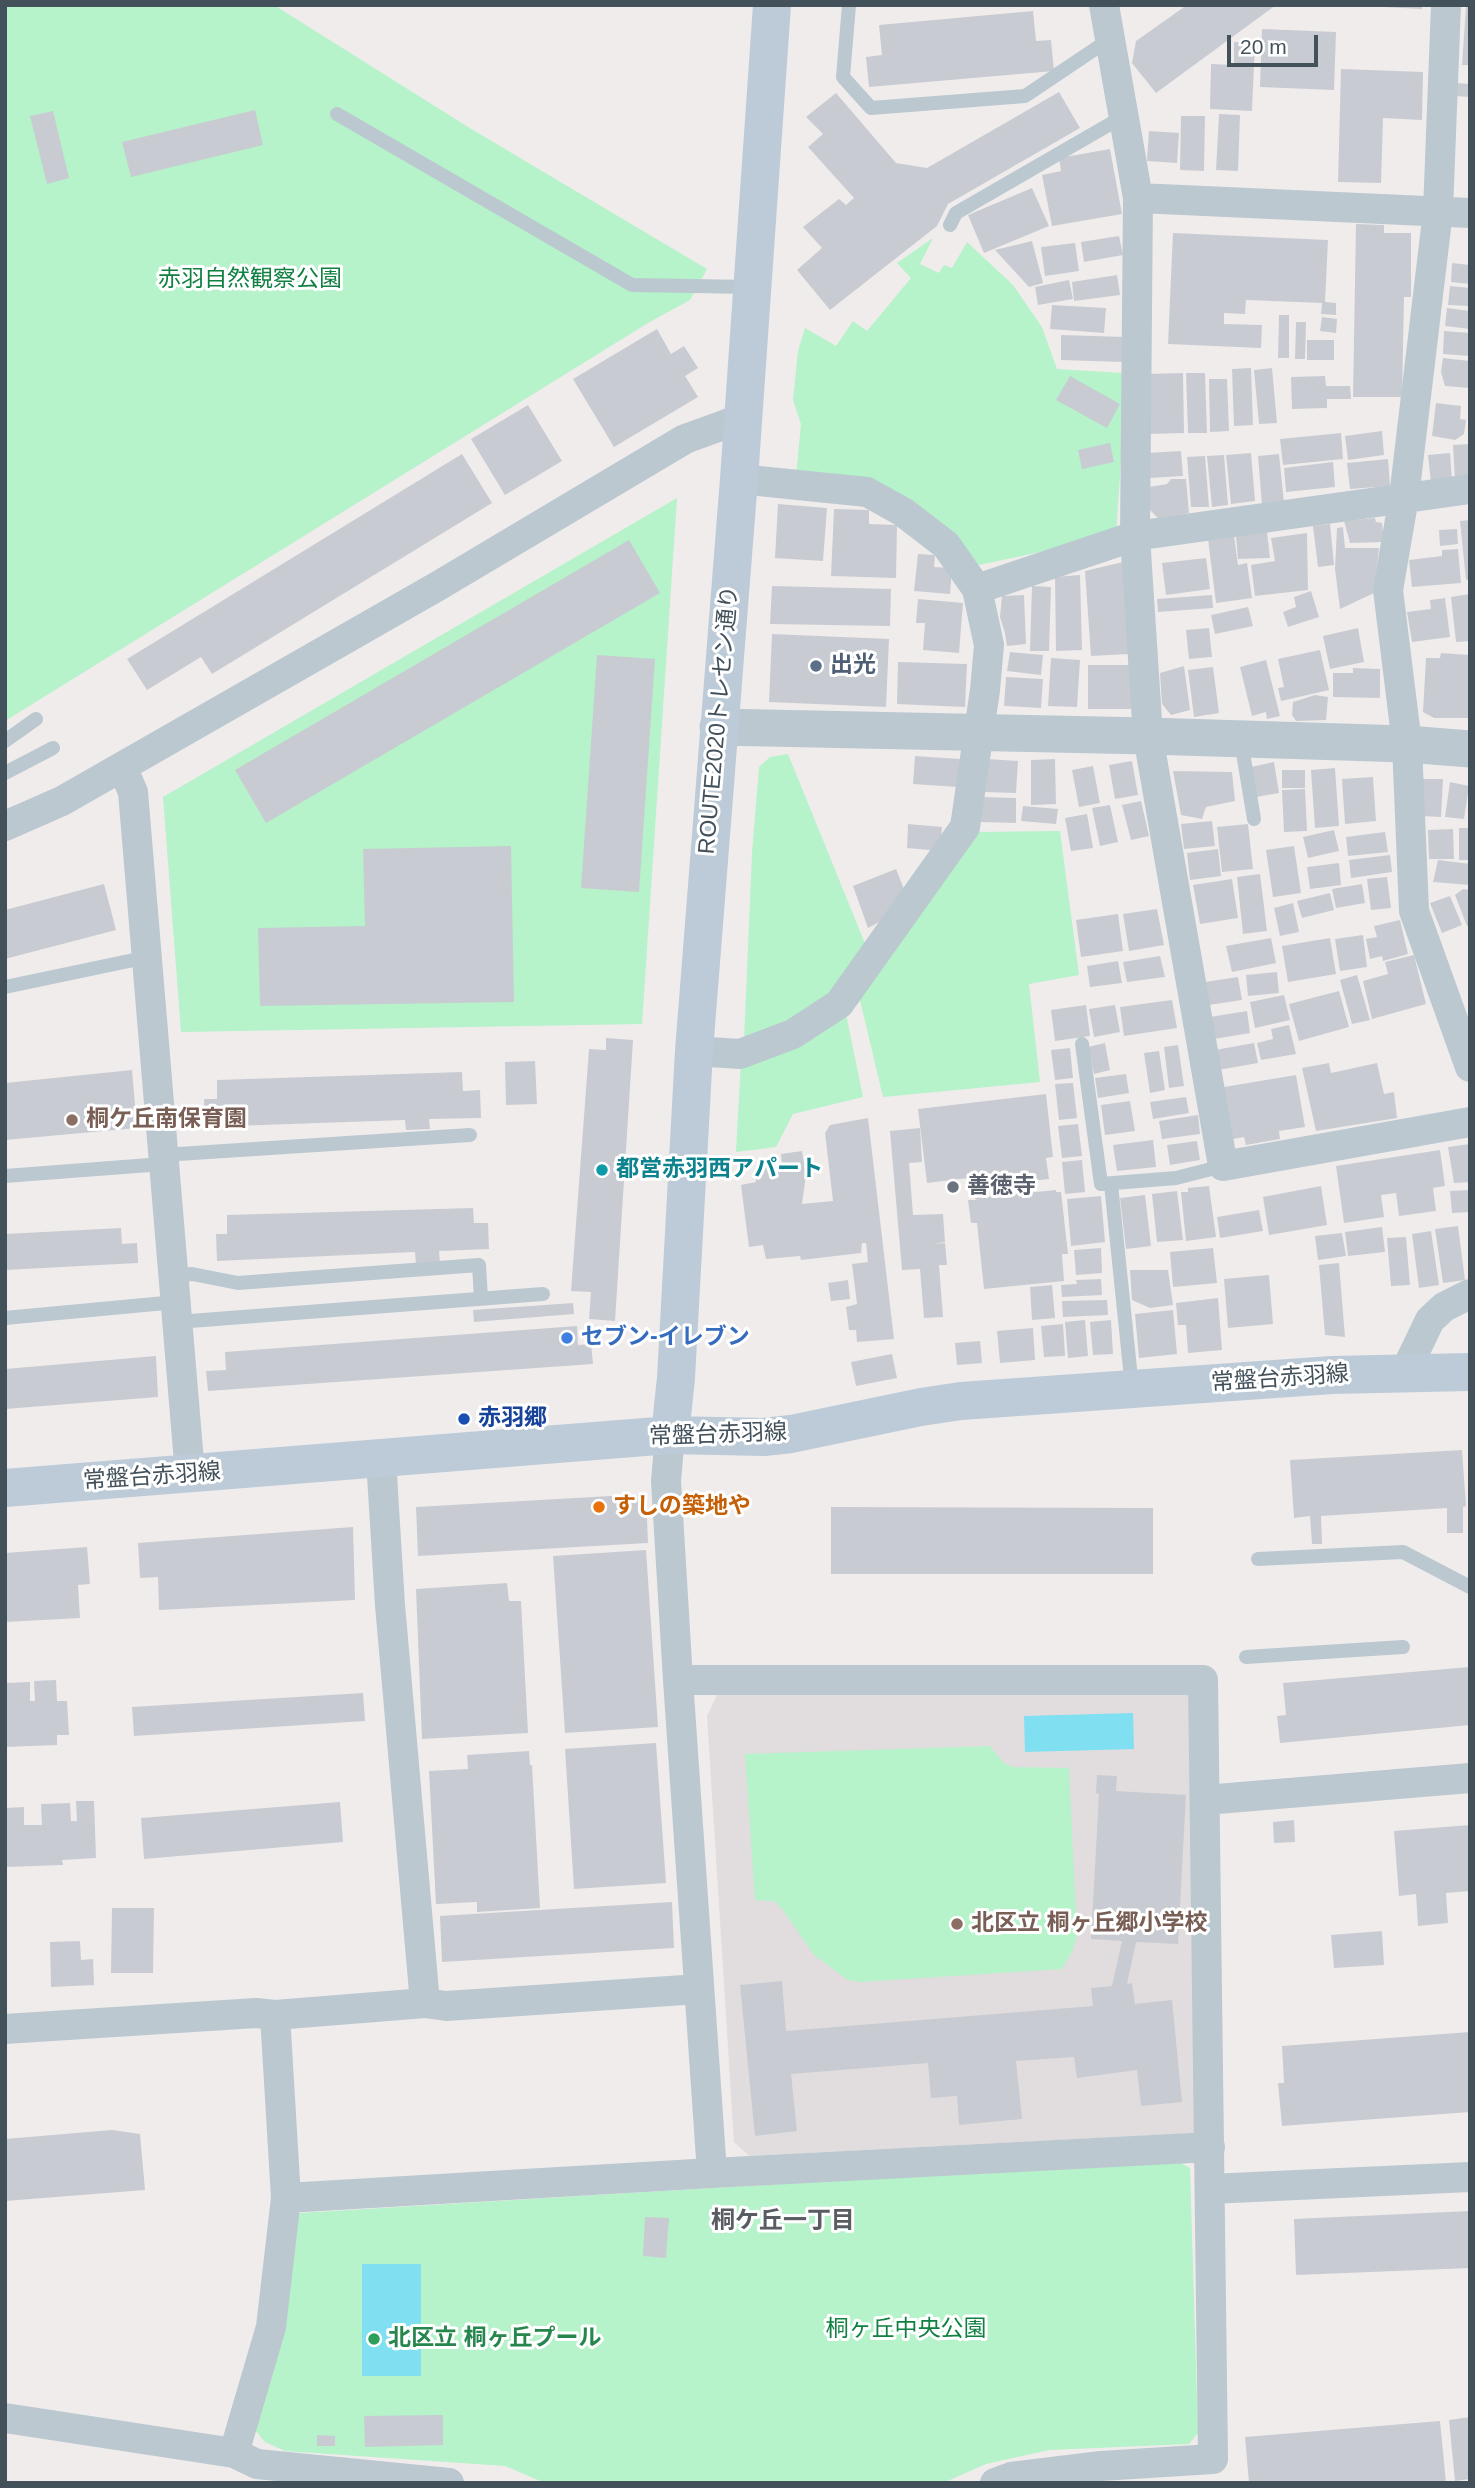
<!DOCTYPE html>
<html>
<head>
<meta charset="utf-8">
<style>
	body { margin:0 }
	#map { position:relative; width:1475px; height:2488px; overflow:hidden; background:#f0ecec; font-family:Helvetica,sans-serif }
	canvas { display:block }
	.frame { position:absolute; inset:0; border:7px solid #43515b; pointer-events:none }
	.scale { position:absolute; left:1227px; top:35px; width:91px; height:32px; box-sizing:border-box; border:4px solid #43515b; border-top:0; padding-left:9px; font-size:21px; line-height:24px; white-space:nowrap; color:#43515b; -webkit-text-stroke:5px #fff; paint-order:stroke }
</style>
</head>
<body>
<div id="map">
<canvas width="1475" height="2488"></canvas>
<div class="frame"></div>
<div class="scale">20 m</div>
</div>
<script>
const g = document.querySelector('canvas').getContext('2d');
g.lineJoin = 'round';
function paint(path, color) { g.fillStyle = color; g.fill(path, 'evenodd'); }
const poly = rows => new Path2D(rows.map(r => 'M' + r).join(''));
function stroke(path, color, width, dash) { g.strokeStyle = color; g.lineWidth = width; g.lineCap = dash ? 'butt' : 'round'; g.setLineDash(dash || []); g.stroke(path); }
function write(font, color, halo, rows, align = 'center') {
  g.font = font + ' Helvetica,"Noto Sans JP",sans-serif'; g.lineWidth = 6; g.setLineDash([]); g.textBaseline = 'middle'; g.strokeStyle = halo; g.fillStyle = color; for (const [text, x, y, turn = 0] of rows) {
    g.save(); g.translate(x, y); g.rotate((+turn || 0) * Math.PI / 180); g.textAlign = isNaN(turn) ? turn : align; if (halo) g.strokeText(text, 0, 0); g.fillText(text, 0, 0); g.restore();
  }
}
paint(poly([
	[1192,1693,1195,2133,749,2156,734,2142,707,1716,717,1695]
]), '#e1ddde');
paint(poly([
	[5,5,274,5,468,127,707,269,690,300,648,323,5,721],
	[933,238,920,264,939,273,944,265,952,268,967,242,1013,285,1042,327,1057,369,1124,373,1125,398,1116,536,979,565,951,532,796,477,801,424,793,400,798,351,805,328,836,346,853,321,867,331,911,278,897,263],
	[677,498,642,1024,181,1032,163,797],
	[788,754,866,946,834,995,801,1019,744,1041,752,853,759,767,770,757],
	[1060,831,1079,975,1029,984,1040,1082,883,1097,859,996,974,832],
	[845,1009,863,1097,793,1114,776,1147,736,1152,741,1061],
	[990,1746,1004,1763,1013,1767,1069,1768,1077,1936,1072,1952,1062,1969,859,1982,848,1980,814,1955,783,1910,774,1901,755,1900,745,1754],
	[1175,2160,1190,2168,1198,2433,1189,2444,1049,2450,986,2464,943,2483,545,2483,505,2466,285,2451,265,2442,255,2430,294,2223,300,2213]
]), '#b6f2ca');
paint(poly([
	[1133,1713,1134,1749,1025,1752,1024,1716],
	[362,2264,421,2264,421,2376,362,2376]
]), '#80e0f2');
paint(poly([
	[1187,5,1276,5,1156,93,1132,63,1136,41],
	[1384,5,1422,5,1422,9,1384,7],
	[1466,7,1470,7,1470,65,1462,65],
	[1033,11,1036,41,1051,40,1054,71,869,87,866,57,882,55,879,25],
	[1262,29,1336,32,1334,90,1260,87],
	[1234,42,1255,42,1252,111,1210,109,1211,64,1234,65],
	[1341,69,1423,72,1422,120,1383,118,1381,183,1338,182],
	[1455,83,1470,84,1470,97,1453,96],
	[1059,92,1080,128,948,204,937,226,830,310,797,270,822,248,803,227,839,199,846,205,854,198,808,147,823,134,806,117,836,93,896,163,927,168],
	[255,110,263,145,131,177,122,142],
	[53,111,69,178,47,184,30,116],
	[1219,114,1240,115,1238,171,1216,170],
	[1181,116,1205,116,1204,171,1180,170],
	[1149,131,1179,133,1177,163,1147,161],
	[1110,149,1122,214,1052,226,1042,175,1061,171,1059,158],
	[1032,188,1049,226,984,253,968,215],
	[1356,224,1384,225,1384,233,1411,233,1411,297,1404,297,1402,397,1353,397],
	[1173,233,1328,240,1325,302,1336,303,1336,315,1321,314,1322,303,1246,300,1245,314,1224,313,1224,324,1262,325,1261,348,1168,344],
	[1119,236,1123,255,1084,262,1081,242],
	[1032,241,1043,283,1029,287,995,250],
	[1075,243,1079,271,1045,276,1041,247],
	[1452,263,1470,265,1470,284,1451,282],
	[1117,275,1120,295,1074,301,1072,282],
	[1069,280,1073,299,1038,305,1035,287],
	[1450,286,1470,288,1470,306,1448,305],
	[1052,305,1106,308,1104,333,1050,329],
	[1447,308,1470,311,1470,329,1445,326],
	[1279,315,1289,315,1289,358,1278,358],
	[1322,317,1337,319,1336,333,1320,331],
	[1296,322,1306,322,1305,359,1295,359],
	[657,329,671,354,684,346,698,368,685,376,698,397,614,447,573,379],
	[1444,331,1470,333,1470,356,1443,354],
	[1061,335,1126,337,1125,362,1061,360],
	[1307,340,1334,340,1334,360,1307,360],
	[1443,358,1470,361,1469,388,1445,386,1441,372],
	[1251,368,1253,425,1234,426,1232,369],
	[1272,368,1277,423,1259,424,1254,370],
	[1183,373,1184,433,1148,434,1147,374],
	[1186,373,1205,373,1207,433,1188,433],
	[1070,376,1120,404,1107,428,1056,400],
	[1325,376,1326,386,1350,386,1351,399,1327,399,1327,408,1292,409,1291,377],
	[1209,379,1227,379,1229,431,1210,432],
	[1436,403,1461,406,1460,419,1466,420,1464,434,1455,440,1432,436],
	[528,405,562,461,505,495,471,439],
	[1382,431,1384,455,1348,460,1345,436],
	[1341,433,1343,459,1283,465,1280,439],
	[1110,443,1114,462,1082,469,1078,450],
	[1470,444,1470,479,1455,480,1453,445],
	[1181,451,1183,476,1149,478,1148,453],
	[1251,453,1255,501,1231,504,1226,455],
	[1450,453,1452,481,1431,483,1428,455],
	[462,454,492,503,212,674,201,657,147,690,127,659],
	[1279,454,1284,503,1262,505,1258,456],
	[1224,455,1228,505,1212,507,1207,456],
	[1205,456,1209,507,1191,507,1187,457],
	[1388,459,1390,486,1350,489,1347,463],
	[1333,462,1335,487,1286,492,1284,468],
	[1171,479,1186,479,1189,513,1159,519,1150,510,1149,487,1167,484],
	[778,504,827,508,823,561,775,558],
	[834,509,869,510,869,524,897,525,896,578,831,576],
	[1375,518,1376,522,1382,523,1384,542,1350,543,1344,521],
	[1470,520,1470,579,1466,580,1460,521],
	[1330,524,1334,565,1318,567,1313,526],
	[1343,527,1345,548,1379,548,1374,593,1340,609,1335,569,1337,528],
	[1457,529,1458,544,1440,546,1439,530],
	[1267,532,1270,558,1238,559,1236,536],
	[1307,533,1308,590,1255,596,1251,565,1275,561,1271,538],
	[1234,536,1238,565,1247,563,1252,598,1216,603,1208,539],
	[629,540,660,593,266,823,235,770],
	[1458,549,1461,583,1412,587,1409,560,1442,556,1442,550],
	[918,554,935,555,934,567,952,568,950,594,914,591],
	[1206,558,1210,589,1166,595,1162,563],
	[1123,562,1129,654,1091,656,1085,571],
	[1080,575,1082,650,1056,651,1055,577],
	[772,586,891,589,890,626,770,624],
	[1032,586,1051,587,1049,651,1030,651],
	[1311,591,1319,617,1288,627,1283,612,1296,607,1294,597],
	[1470,594,1470,641,1456,642,1451,597],
	[1024,595,1026,644,1007,646,1005,633,1000,617,1002,596],
	[1212,595,1213,608,1158,612,1157,599],
	[1445,598,1450,637,1412,642,1407,612,1431,609,1430,600],
	[918,599,963,603,959,653,923,650,925,623,916,623],
	[1248,607,1253,626,1215,634,1211,615],
	[1209,628,1212,657,1189,659,1186,630],
	[1358,628,1364,662,1330,669,1323,636],
	[772,634,889,639,886,707,769,702],
	[1320,650,1329,690,1281,701,1278,688,1284,687,1278,659],
	[1010,652,1043,655,1041,675,1007,671],
	[1441,653,1470,655,1470,718,1434,718,1423,712,1426,658,1440,658],
	[597,655,655,659,639,892,581,888],
	[1051,658,1080,660,1077,707,1048,706],
	[1266,660,1280,716,1267,719,1266,712,1252,716,1240,667],
	[898,662,967,664,965,707,897,704],
	[1088,665,1133,665,1132,709,1088,709],
	[1184,666,1190,710,1171,715,1162,704,1160,673],
	[1213,667,1219,713,1194,717,1188,670],
	[1353,668,1380,669,1380,698,1333,697,1333,673,1353,673],
	[1006,677,1043,679,1041,708,1004,706],
	[1315,695,1328,697,1326,720,1296,721,1292,715,1293,702],
	[915,756,960,759,958,787,913,784],
	[987,759,1018,761,1016,793,985,792],
	[1055,759,1056,804,1031,805,1031,760],
	[1132,761,1138,795,1115,799,1109,765],
	[1274,762,1279,793,1256,797,1251,767],
	[1093,766,1100,803,1079,807,1072,770],
	[1335,768,1339,826,1315,828,1311,770],
	[1282,770,1305,770,1305,788,1282,788],
	[1173,771,1232,772,1235,801,1206,807,1202,819,1181,815],
	[1373,777,1376,821,1345,824,1342,779],
	[1423,779,1443,779,1441,817,1422,816],
	[1450,782,1469,786,1464,819,1445,817],
	[1305,789,1307,831,1284,832,1282,790],
	[982,797,1016,798,1016,823,981,822],
	[1141,801,1149,836,1131,840,1122,805],
	[1110,805,1118,842,1100,846,1092,808],
	[1023,806,1058,809,1056,824,1021,821],
	[1087,814,1093,848,1071,851,1065,818],
	[1212,821,1215,846,1184,849,1181,824],
	[908,824,942,827,940,851,907,848],
	[1248,824,1253,869,1222,872,1217,827],
	[1459,828,1470,828,1470,860,1459,860],
	[1453,829,1454,859,1429,859,1428,830],
	[1334,830,1339,851,1308,858,1303,837],
	[1385,832,1388,852,1348,856,1346,837],
	[511,846,514,1002,260,1006,258,928,365,926,363,849],
	[1294,846,1301,893,1273,897,1266,850],
	[1218,849,1221,876,1190,880,1187,853],
	[1390,855,1392,872,1351,878,1349,860],
	[1438,860,1470,864,1470,885,1433,882],
	[1339,863,1341,885,1310,889,1307,867],
	[896,869,904,889,881,921,868,928,853,886],
	[1260,874,1267,931,1243,934,1237,877],
	[1387,877,1391,908,1371,910,1367,879],
	[1232,879,1238,918,1200,924,1193,885],
	[104,884,116,930,5,959,5,910],
	[1362,884,1365,903,1336,908,1332,889],
	[1463,889,1470,890,1470,925,1467,926,1455,895],
	[1330,893,1334,910,1302,918,1297,901],
	[1450,896,1462,925,1442,933,1430,903],
	[1293,903,1299,932,1280,936,1274,908],
	[1157,909,1164,945,1129,951,1123,914],
	[1118,914,1123,951,1081,957,1076,920],
	[1400,920,1408,954,1383,961,1382,956,1370,959,1366,939,1377,937,1374,926],
	[1363,935,1367,967,1340,971,1335,939],
	[1271,938,1276,963,1232,972,1226,946],
	[1330,938,1336,974,1288,982,1282,946],
	[1414,955,1426,1004,1372,1019,1363,981,1388,974,1385,962],
	[1160,956,1165,977,1127,982,1123,962],
	[1118,961,1122,983,1090,987,1087,966],
	[1277,972,1279,993,1248,996,1246,975],
	[1357,975,1370,1020,1352,1024,1340,980],
	[1238,977,1242,1000,1209,1005,1205,982],
	[1339,991,1349,1027,1299,1041,1289,1004],
	[1284,995,1290,1020,1255,1028,1250,1002],
	[1172,1000,1177,1028,1124,1036,1120,1007],
	[1086,1005,1090,1036,1055,1041,1051,1010],
	[1115,1005,1120,1032,1094,1037,1089,1009],
	[1247,1011,1250,1033,1214,1039,1210,1017],
	[1289,1025,1296,1054,1261,1060,1257,1043,1273,1039,1271,1029],
	[606,1038,633,1040,615,1321,589,1319,591,1292,571,1291,589,1049,606,1050],
	[1105,1043,1110,1070,1094,1074,1088,1047],
	[1254,1043,1258,1063,1218,1070,1215,1050],
	[1178,1045,1184,1086,1169,1088,1164,1047],
	[1070,1048,1073,1078,1055,1080,1051,1050],
	[1159,1051,1165,1090,1150,1093,1144,1053],
	[535,1061,537,1104,506,1105,505,1062],
	[1329,1063,1331,1073,1377,1063,1384,1094,1394,1092,1397,1118,1316,1131,1302,1068],
	[132,1070,137,1128,5,1140,5,1083],
	[462,1072,463,1091,480,1090,481,1118,429,1119,430,1129,406,1130,405,1120,205,1127,204,1099,217,1099,217,1080],
	[1126,1074,1129,1093,1098,1098,1095,1078],
	[1296,1075,1305,1127,1279,1131,1280,1139,1246,1145,1244,1137,1227,1140,1218,1088],
	[1073,1083,1077,1118,1059,1120,1055,1084],
	[1046,1094,1053,1157,1046,1158,1049,1179,994,1185,993,1175,927,1183,918,1109],
	[1186,1097,1189,1113,1153,1119,1150,1102],
	[1130,1101,1135,1131,1105,1135,1101,1105],
	[1198,1115,1200,1134,1162,1139,1159,1121],
	[868,1118,894,1339,857,1342,856,1330,849,1330,846,1307,857,1304,852,1264,868,1262,866,1243,862,1243,861,1253,801,1260,800,1256,766,1259,763,1245,749,1247,741,1185,756,1182,755,1169,782,1165,781,1154,802,1151,806,1175,802,1204,833,1201,825,1133,830,1125],
	[1078,1124,1082,1156,1062,1158,1058,1126],
	[920,1128,922,1162,909,1163,913,1215,943,1214,945,1242,934,1244,945,1243,947,1265,939,1265,943,1317,924,1318,920,1269,902,1270,890,1131],
	[1153,1140,1156,1167,1117,1171,1113,1145],
	[1197,1141,1200,1160,1170,1165,1167,1145],
	[1470,1144,1470,1182,1454,1183,1448,1147],
	[1440,1150,1445,1186,1433,1188,1436,1211,1399,1216,1396,1193,1381,1195,1384,1217,1344,1223,1336,1166],
	[1082,1160,1085,1192,1065,1194,1062,1162],
	[1209,1186,1216,1237,1186,1241,1181,1192,1188,1192,1188,1188],
	[1321,1186,1327,1225,1269,1235,1263,1197],
	[1056,1190,1056,1192,1061,1192,1068,1254,1062,1254,1064,1281,984,1289,977,1223,971,1223,968,1200,976,1200,975,1198],
	[1470,1190,1470,1212,1452,1213,1450,1191],
	[1177,1191,1183,1240,1157,1242,1152,1194],
	[1145,1195,1151,1246,1126,1249,1120,1198],
	[1101,1196,1105,1242,1071,1246,1067,1199],
	[473,1208,474,1223,488,1223,489,1249,439,1251,440,1263,416,1265,415,1252,217,1261,216,1234,227,1234,227,1215],
	[1259,1210,1263,1231,1220,1238,1217,1217],
	[1458,1226,1465,1280,1443,1283,1435,1229],
	[1382,1227,1385,1252,1348,1256,1345,1232],
	[121,1228,122,1244,137,1243,138,1263,5,1270,5,1234],
	[1431,1231,1439,1285,1419,1288,1412,1234],
	[1342,1233,1346,1256,1318,1260,1315,1236],
	[1406,1237,1410,1285,1391,1286,1387,1238],
	[1101,1248,1102,1273,1076,1275,1074,1250],
	[1213,1248,1217,1283,1173,1287,1170,1252],
	[1339,1263,1345,1337,1325,1335,1319,1265],
	[1130,1270,1168,1270,1173,1305,1150,1308,1132,1300],
	[1269,1275,1273,1324,1228,1328,1224,1279],
	[1101,1279,1102,1295,1062,1297,1061,1285,1077,1284,1076,1280],
	[848,1280,850,1299,831,1301,828,1283],
	[1052,1285,1055,1318,1032,1320,1030,1287],
	[1218,1298,1222,1350,1188,1353,1186,1325,1178,1325,1176,1303],
	[1107,1300,1108,1315,1063,1317,1062,1301],
	[573,1303,574,1314,474,1322,473,1310],
	[1173,1310,1177,1354,1139,1358,1135,1314],
	[1085,1320,1088,1356,1068,1358,1065,1322],
	[1111,1320,1113,1354,1093,1355,1090,1322],
	[1063,1324,1065,1356,1044,1357,1041,1326],
	[577,1326,578,1345,591,1344,593,1364,208,1391,206,1371,226,1370,225,1352],
	[1033,1328,1035,1360,1000,1363,997,1331],
	[980,1341,982,1363,957,1365,955,1343],
	[892,1354,897,1378,856,1386,851,1362],
	[156,1356,158,1397,5,1409,5,1369],
	[1462,1450,1466,1506,1463,1507,1463,1533,1447,1533,1447,1508,1321,1516,1322,1544,1312,1544,1310,1516,1294,1518,1290,1460],
	[646,1494,648,1543,418,1556,416,1507],
	[831,1507,1153,1508,1153,1574,831,1574],
	[353,1527,355,1600,159,1610,158,1577,140,1578,138,1543],
	[87,1547,90,1584,78,1585,80,1618,5,1622,5,1553],
	[646,1550,658,1727,565,1733,553,1556],
	[507,1583,509,1601,521,1601,528,1733,422,1739,416,1589],
	[1470,1667,1470,1725,1280,1743,1277,1716,1286,1715,1283,1683],
	[56,1680,57,1701,67,1701,69,1735,57,1735,57,1745,5,1747,5,1683,30,1682,30,1701,35,1701,34,1681],
	[363,1693,365,1721,134,1736,132,1707],
	[656,1743,666,1883,574,1889,565,1749],
	[529,1751,530,1765,532,1765,540,1908,477,1912,477,1902,436,1904,429,1771,468,1769,467,1755],
	[1097,1775,1117,1776,1116,1791,1186,1795,1178,1944,1136,1942,1127,1984,1132,1983,1135,2004,1172,2000,1182,2102,1141,2106,1137,2070,1077,2078,1074,2057,1016,2061,1022,2119,959,2125,957,2096,931,2098,928,2063,791,2074,797,2131,755,2136,740,1985,782,1981,786,2031,1093,2006,1091,1988,1112,1986,1122,1941,1091,1939,1099,1794,1096,1793],
	[76,1801,94,1801,96,1858,62,1860,63,1865,5,1867,5,1808,24,1807,24,1825,42,1825,41,1804,70,1803,71,1821,77,1821],
	[340,1802,343,1842,144,1859,141,1818],
	[1294,1820,1295,1842,1274,1843,1273,1822],
	[1470,1825,1470,1891,1446,1893,1448,1923,1418,1926,1416,1894,1399,1896,1394,1831],
	[672,1902,674,1948,442,1962,440,1916],
	[112,1908,154,1908,153,1973,111,1973],
	[1382,1931,1384,1965,1334,1968,1331,1935],
	[80,1941,81,1960,93,1959,94,1985,51,1987,50,1942],
	[1470,2032,1470,2112,1282,2126,1278,2083,1284,2083,1282,2046],
	[112,2130,140,2134,145,2190,5,2201,5,2139],
	[1470,2211,1470,2268,1296,2275,1294,2219],
	[645,2217,669,2218,666,2258,643,2256],
	[443,2415,443,2445,365,2447,364,2416],
	[1470,2417,1470,2479,1455,2481,1449,2420],
	[1440,2421,1446,2483,1249,2483,1245,2437],
	[317,2435,335,2436,335,2446,317,2446]
]), '#c8ccd2');
stroke(poly([
	[849,5,843,77,871,108,1025,96,1110,39],
	[337,114,632,285,751,287],
	[950,225,956,213,1124,116],
	[5,741,36,719],
	[1241,741,1254,819],
	[5,773,53,748],
	[5,987,148,957],
	[1082,1044,1101,1184,1176,1178,1223,1166],
	[163,1155,470,1135],
	[5,1176,163,1164],
	[1111,1184,1132,1388],
	[174,1276,192,1274,238,1283,479,1265,481,1298],
	[5,1318,176,1302],
	[177,1322,543,1294],
	[1258,1559,1403,1552,1470,1587],
	[1246,1657,1403,1647]
]), '#bbc8d0', 14);
stroke(poly([
	[1104,5,1138,198,1135,536,1148,736,1223,1166,1470,1122],
	[1446,5,1438,211,1404,497,1388,590,1407,744,1414,911,1470,1067],
	[1138,198,1470,213],
	[977,589,1135,536,1470,489],
	[122,767,133,792,190,1474],
	[5,826,62,801,438,586,685,439,743,418],
	[694,1051,740,1054,793,1034,839,1004,965,827,985,690,989,645,977,589,946,545,903,512,867,492,739,479],
	[1405,1372,1430,1320,1444,1307,1470,1294],
	[670,1435,666,1481,678,1680,712,2173],
	[381,1459,390,1605,425,2003],
	[678,1680,1203,1680,1213,2459,1101,2466,1011,2477,995,2483],
	[1205,1800,1470,1778],
	[5,2029,256,2013,275,2015,425,2003,446,2006,699,1989],
	[1210,2189,1470,2177],
	[286,2198,712,2173,1210,2147],
	[5,2418,234,2453,257,2464,449,2483],
	[234,2453,271,2327,286,2198,275,2015]
]), '#bbc8d0', 30);
stroke(poly([
	[718,727,1148,736,1407,744,1470,749]
]), '#bbc8d0', 37);
stroke(poly([
	[670,1435,676,1378,694,1051,739,479,772,5],
	[5,1488,670,1435,764,1437,791,1434,921,1407,961,1401,1332,1375,1470,1372]
]), '#bdcbd8', 38);
for (const [x, y, r, color] of [
	[816,666,7,"#5c6f8a"],
	[72,1120,7,"#8d6e63"],
	[602,1170,7,"#0f9aa8"],
	[953,1187,7,"#6b7280"],
	[567,1338,7,"#3f7fe0"],
	[464,1419,7,"#1a4fb4"],
	[599,1507,7,"#e8710a"],
	[957,1924,7,"#8d6e63"],
	[374,2339,7,"#2e9e5b"]
]) { const dot = new Path2D(); dot.arc(x, y, r, 0, 2 * Math.PI); g.fillStyle = color; g.fill(dot); stroke(dot, '#fff', 2.5); }
write('23px', '#108142', '#fff', [
	["赤羽自然観察公園",250,280],
	["桐ヶ丘中央公園",906,2330]
]);
write('bold 23px', '#4e5e75', '#fff', [
	["出光",830,666]
], 'left');
write('23px', '#43515b', '#fff', [
	["ROUTE2020トレセン通り",719,720,-85],
	["常盤台赤羽線",1280,1379,-4],
	["常盤台赤羽線",718,1435,-2],
	["常盤台赤羽線",152,1477,-4]
]);
write('bold 23px', '#785e54', '#fff', [
	["桐ケ丘南保育園",86,1120],
	["北区立 桐ヶ丘郷小学校",971,1924]
], 'left');
write('bold 23px', '#0d838f', '#fff', [
	["都営赤羽西アパート",616,1170]
], 'left');
write('bold 23px', '#5b616d', '#fff', [
	["善徳寺",967,1187]
], 'left');
write('bold 23px', '#366cbe', '#fff', [
	["セブン-イレブン",581,1338]
], 'left');
write('bold 23px', '#164399', '#fff', [
	["赤羽郷",478,1419]
], 'left');
write('bold 23px', '#c56008', '#fff', [
	["すしの築地や",613,1507]
], 'left');
write('bold 23px', '#27864d', '#fff', [
	["北区立 桐ヶ丘プール",388,2339]
], 'left');
write('bold 24px', '#595d62', '#fff', [
	["桐ケ丘一丁目",783,2221]
]);
</script>
</body>
</html>
